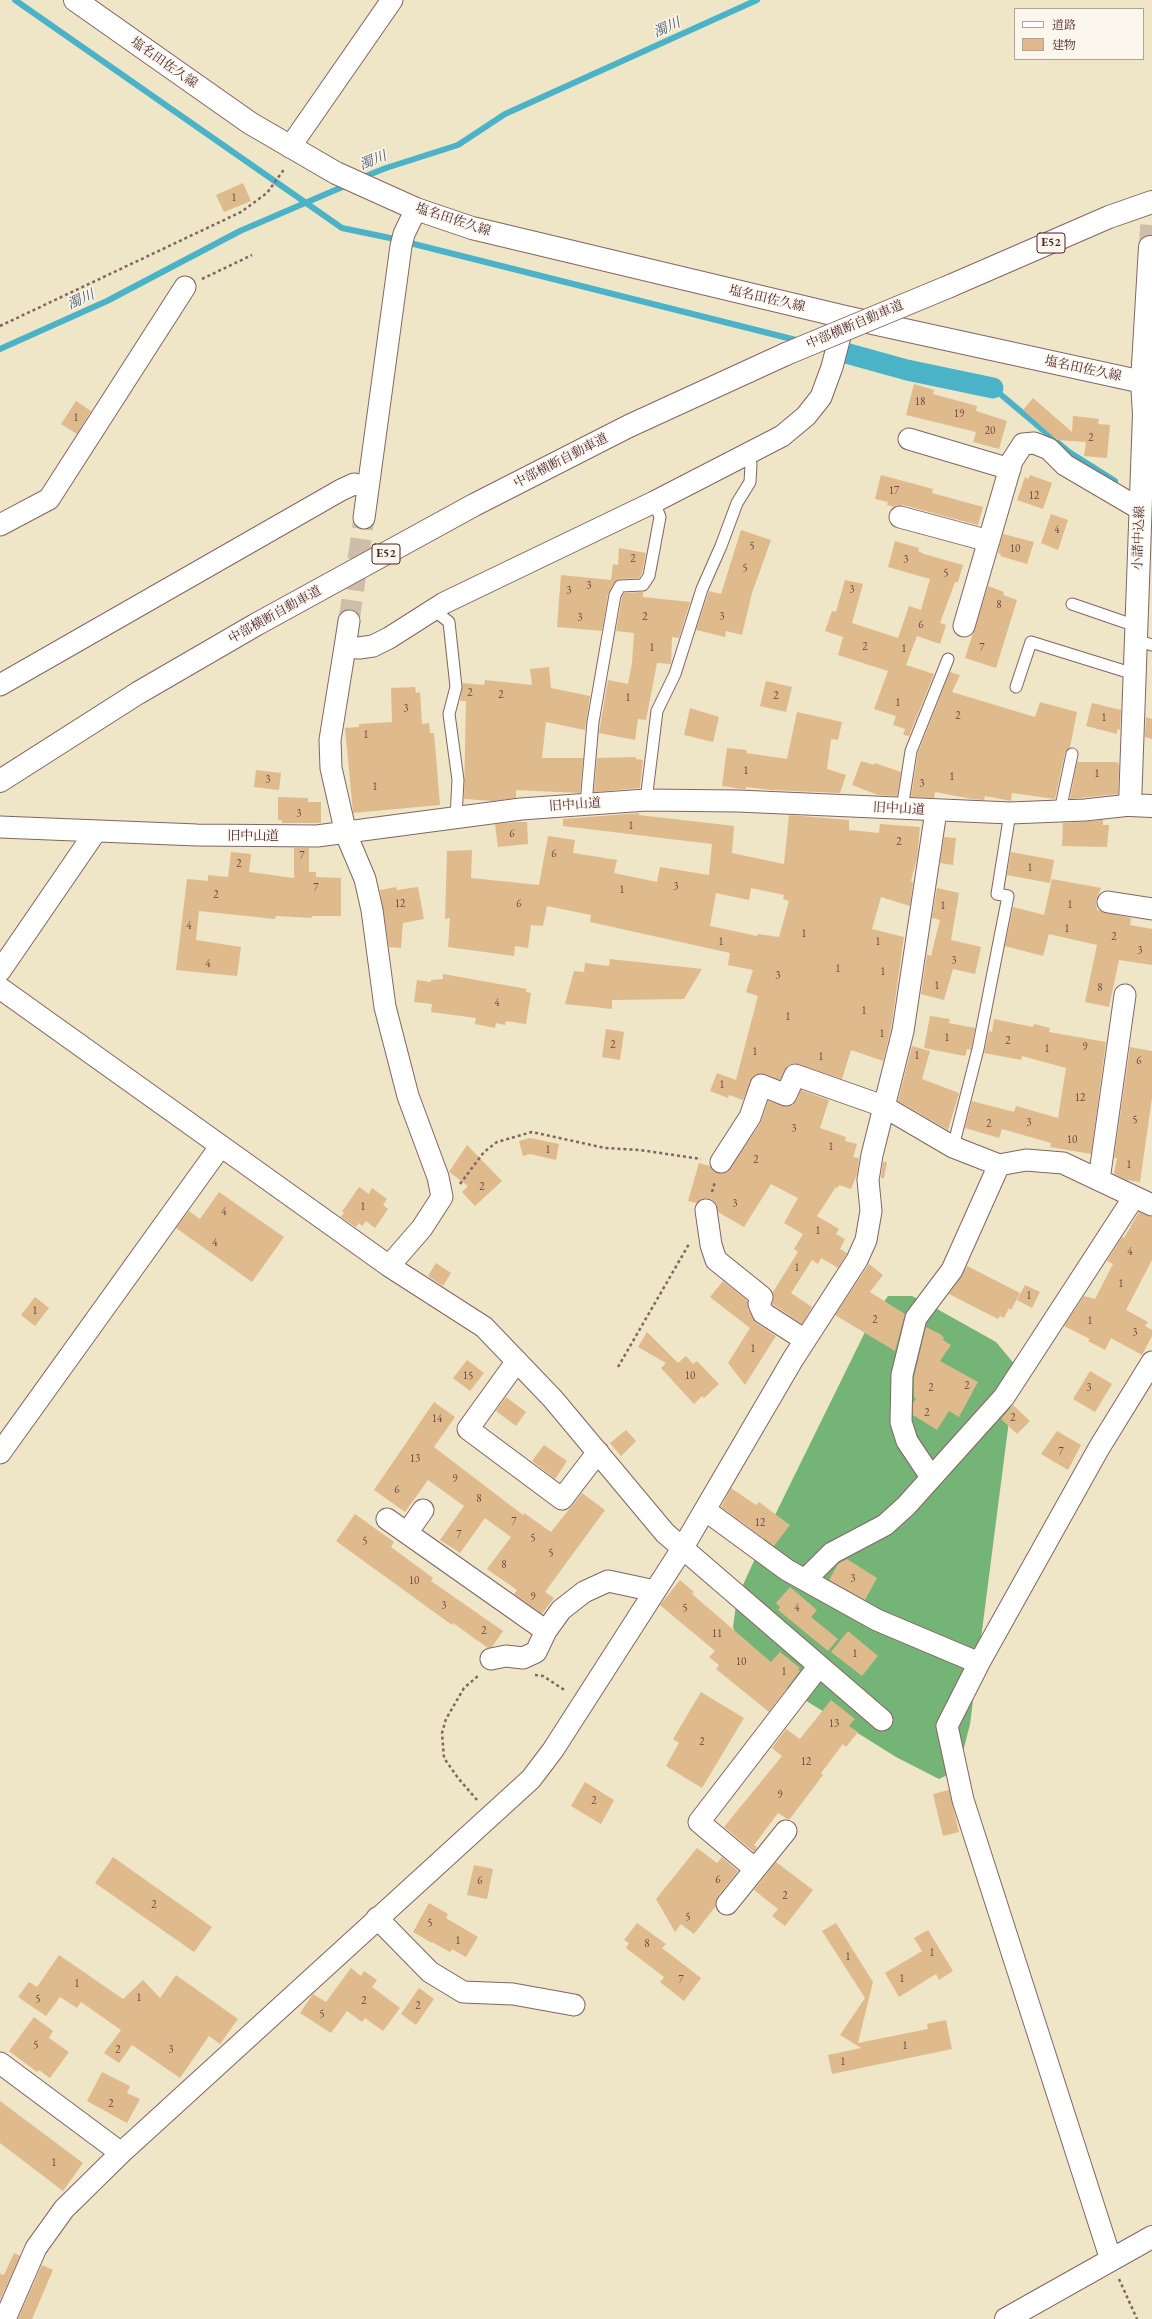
<!DOCTYPE html>
<html>
<head>
<meta charset="utf-8">
<style>
	body { margin:0 }
	#map { position:relative; width:1152px; height:2319px; overflow:hidden; background:#efe5c7; font-family:"EB Garamond","Noto Serif JP",serif }
	canvas { display:block }
	.legend { position:absolute; left:1014px; top:8px; width:130px; height:52px; box-sizing:border-box; background:#fbf7ec; border:1px solid #b4a19f; margin:0; padding:5px 7px; list-style:none; font-size:12px; color:#4a1f2b }
	.legend li { display:flex; align-items:center; gap:8px; height:20px }
	.legend b { width:20px; border:1px solid #b4a19f }
</style>
</head>
<body>
<div id="map">
<canvas width="1152" height="2319"></canvas>
<ul class="legend">
<li><b style="height:5px;background:#fff"></b>道路</li>
<li><b style="height:11px;background:#dfba8d"></b>建物</li>
</ul>
</div>
<script>
const g = document.querySelector('canvas').getContext('2d');
g.lineJoin = 'round';
function paint(path, color) { g.fillStyle = color; g.fill(path, 'evenodd'); }
const poly = rows => new Path2D(rows.map(r => 'M' + r).join(''));
function stroke(path, color, width, dash) { g.strokeStyle = color; g.lineWidth = width; g.lineCap = dash ? 'butt' : 'round'; g.setLineDash(dash || []); g.stroke(path); }
function write(font, color, halo, rows, align = 'center') {
  g.font = font + ' "EB Garamond","Noto Serif JP",serif'; g.lineWidth = 3; g.setLineDash([]); g.textBaseline = 'middle'; g.strokeStyle = halo; g.fillStyle = color; for (const [text, x, y, turn = 0] of rows) {
    g.save(); g.translate(x, y); g.rotate((+turn || 0) * Math.PI / 180); g.textAlign = isNaN(turn) ? turn : align; if (halo) g.strokeText(text, 0, 0); g.fillText(text, 0, 0); g.restore();
  }
}
paint(poly([
	[888,1296,912,1296,930,1305,996,1342,1016,1366,970,1724,962,1756,954,1772,939,1779,896,1757,765,1675,743,1652,733,1627,737,1598,775,1515,869,1324]
]), '#74b476');
stroke(poly([
	[15,0,342,228,390,238,800,341],
	[361,178,386,168,458,145,505,114,757,0],
	[0,349,107,301,240,231,347,185],
	[993,388,1069,452,1115,481]
]), '#4ab3c7', 6);
stroke(poly([
	[842,352,907,370,993,388]
]), '#4ab3c7', 21);
paint(poly([
	[243,183,251,201,224,212,216,195],
	[914,384,934,390,933,394,977,406,976,411,1007,421,999,449,973,442,976,432,906,415],
	[1033,398,1072,432,1073,416,1099,419,1098,424,1110,425,1107,458,1084,456,1086,442,1057,440,1023,410],
	[76,401,91,411,77,434,61,424],
	[881,475,933,489,932,493,983,507,978,525,903,505,894,507,887,505,888,502,875,499],
	[1030,475,1052,483,1043,509,1017,500,1025,477,1028,479],
	[1051,514,1068,520,1058,550,1041,543],
	[741,530,771,540,752,593,742,635,726,631,725,637,696,630,709,591,721,594],
	[1003,534,1034,542,1027,564,1000,556,1001,554,998,553],
	[895,541,919,548,918,551,924,554,963,565,958,582,955,582,940,623,946,625,940,644,917,636,906,665,934,674,909,736,903,735,905,729,893,725,896,716,874,709,888,671,838,655,843,637,825,631,832,611,836,612,845,580,863,584,852,623,898,638,909,606,921,610,930,579,888,567],
	[619,548,646,553,642,573,639,578,619,579,614,583,608,594,602,631,557,627,561,575,611,580,613,564,618,565],
	[988,586,1004,592,1003,595,1017,600,996,668,965,658],
	[643,592,643,597,690,602,679,638,672,637,671,664,657,663,646,720,638,719,635,740,599,733,608,680,628,684,632,663,634,633,616,631,622,597,624,593],
	[549,667,551,688,590,696,585,730,546,722,542,758,583,758,580,793,516,790,516,798,493,801,464,799,466,701,460,701,463,683,484,685,485,680,532,685,530,669],
	[950,672,960,675,952,692,1035,717,1040,702,1077,712,1070,747,1065,753,1055,799,1012,793,1011,801,985,796,984,800,972,799,935,792,934,798,911,797,918,753],
	[766,681,792,687,786,712,760,706],
	[415,687,416,693,420,692,422,724,429,723,430,733,434,733,440,805,353,813,345,728,359,727,359,724,392,722,391,688],
	[1092,703,1121,710,1120,730,1117,729,1117,734,1086,726],
	[690,708,719,717,713,742,684,735],
	[797,712,842,722,838,740,831,739,827,769,846,775,840,793,772,790,746,787,746,789,742,789,722,786,727,748,747,750,746,753,787,759],
	[1146,717,1152,719,1152,739,1145,737],
	[636,757,636,759,643,760,640,788,594,792,597,758],
	[861,761,874,765,875,763,901,772,897,796,878,795,852,785],
	[1077,762,1117,762,1119,765,1118,794,1070,799],
	[256,770,281,773,279,790,254,787],
	[278,797,308,798,308,802,321,802,321,823,282,823,282,820,278,820],
	[639,813,639,815,734,826,732,853,784,864,789,815,849,820,849,830,879,833,880,824,920,827,917,858,911,881,913,882,910,906,881,897,872,929,904,937,891,1029,883,1061,851,1050,842,1079,793,1063,787,1066,780,1080,765,1074,754,1076,743,1100,729,1095,728,1098,710,1091,717,1073,736,1080,758,996,746,992,753,970,728,965,730,953,590,922,591,915,547,906,543,926,531,925,528,948,515,946,514,956,448,947,450,918,445,919,447,851,472,850,471,878,539,885,548,836,575,840,573,853,617,860,614,873,657,882,660,867,709,875,712,844,563,826,563,819],
	[751,888,784,895,783,899,789,901,779,937,758,934,757,936,710,926,716,893,749,900],
	[1103,820,1103,825,1109,825,1107,847,1062,846,1063,823],
	[516,822,527,822,528,844,498,847,495,824],
	[944,837,956,838,953,865,940,863],
	[294,848,309,848,309,872,316,872,316,877,341,878,341,916,312,916,312,918,276,916,275,919,199,911,196,940,241,947,237,976,176,970,187,879,208,881,208,875,228,877,231,852,251,854,249,872,294,878],
	[1011,852,1054,860,1050,883,1007,875],
	[1052,879,1101,888,1096,900,1097,910,1131,918,1130,925,1152,929,1152,965,1119,960,1109,1007,1085,1002,1097,945,1049,934,1043,956,1005,946,1013,907,1044,915],
	[396,887,397,890,418,887,424,919,403,923,401,948,389,947,380,890],
	[937,888,959,893,951,940,981,947,975,974,953,969,944,1000,921,994,927,954,931,956,940,920,932,918],
	[610,959,702,969,684,999,612,1000,612,1009,565,1004,574,971,584,972,585,963,609,966],
	[443,974,527,989,526,992,531,993,526,1024,506,1021,505,1025,496,1023,495,1028,475,1024,476,1018,431,1012,432,1004,414,1002,417,980,431,982,431,980,443,979],
	[930,1016,950,1019,949,1023,975,1028,971,1050,967,1049,965,1056,924,1048],
	[994,1019,1033,1027,1034,1024,1050,1028,1049,1032,1106,1042,1091,1154,1050,1147,1051,1143,1002,1129,999,1138,965,1128,972,1101,1014,1112,1016,1106,1058,1118,1066,1068,1022,1056,1021,1060,984,1053,989,1031,992,1032],
	[606,1029,624,1032,620,1060,602,1057],
	[912,1046,930,1051,922,1079,959,1093,948,1130,898,1101],
	[1130,1047,1152,1051,1152,1098,1140,1182,1127,1180,1114,1174,1117,1158,1114,1158],
	[801,1090,829,1100,820,1128,846,1137,845,1141,857,1144,853,1157,859,1158,857,1174,851,1189,839,1185,838,1188,836,1187,817,1216,839,1229,836,1234,845,1239,840,1249,847,1253,838,1268,821,1258,818,1264,812,1260,791,1293,812,1307,802,1324,772,1304,773,1292,798,1252,794,1249,803,1234,784,1223,798,1198,771,1184,744,1227,718,1212,716,1203,711,1199,704,1198,697,1203,688,1201,699,1163,710,1166,715,1172,727,1172,760,1124,768,1101,788,1107,797,1100],
	[530,1138,559,1144,556,1160,530,1154,523,1156,519,1141],
	[467,1145,502,1181,475,1206,462,1192,468,1186,449,1172],
	[883,1162,887,1162,884,1178,881,1178],
	[359,1187,369,1194,372,1188,387,1199,383,1205,388,1209,375,1228,366,1221,362,1226,359,1223,356,1227,341,1217,344,1213,342,1211,344,1209],
	[219,1192,284,1237,252,1282,176,1228,189,1211,200,1219],
	[1139,1212,1152,1217,1152,1260,1126,1310,1148,1322,1145,1326,1152,1330,1152,1336,1142,1355,1111,1338,1105,1350,1088,1341,1090,1339,1064,1326,1084,1296,1095,1299,1113,1264,1107,1261,1122,1237,1124,1238],
	[436,1263,451,1273,443,1286,428,1276],
	[869,1264,883,1275,870,1292,905,1314,895,1351,835,1315],
	[967,1266,1020,1293,1011,1310,1009,1308,1004,1318,1000,1316,998,1319,949,1294],
	[723,1281,748,1301,748,1309,756,1323,776,1336,745,1385,728,1363,750,1328,710,1297],
	[1025,1285,1040,1292,1032,1308,1017,1300],
	[35,1297,49,1308,35,1326,21,1315],
	[926,1327,940,1334,944,1338,943,1340,951,1345,940,1361,978,1382,959,1417,949,1411,937,1430,913,1415,913,1403,916,1399,914,1397,914,1377],
	[647,1332,678,1363,686,1356,693,1364,697,1361,719,1384,704,1398,702,1396,694,1404,661,1368,666,1363,638,1347],
	[467,1360,484,1373,470,1391,453,1378],
	[1090,1371,1112,1384,1095,1412,1073,1399],
	[506,1397,526,1412,516,1426,496,1411],
	[434,1402,455,1417,434,1447,523,1515,524,1513,551,1532,582,1493,605,1510,545,1592,554,1598,542,1614,514,1594,517,1590,487,1569,511,1537,485,1518,460,1553,440,1540,464,1506,428,1480,405,1512,374,1490],
	[1013,1405,1030,1421,1017,1434,1001,1419],
	[626,1430,636,1441,621,1456,610,1443],
	[1057,1431,1081,1445,1068,1470,1041,1454],
	[544,1445,567,1461,555,1479,532,1461],
	[731,1488,756,1505,759,1502,790,1525,774,1546,721,1507],
	[355,1514,394,1542,391,1547,433,1578,431,1581,503,1631,492,1647,488,1648,453,1623,452,1625,336,1541],
	[847,1559,877,1578,865,1600,829,1580,838,1564],
	[680,1580,694,1592,692,1594,771,1662,780,1652,800,1668,798,1670,800,1671,769,1712,716,1669,719,1665,709,1657,715,1651,660,1605],
	[790,1587,817,1610,811,1617,838,1639,828,1651,778,1610,780,1607,776,1603],
	[848,1631,878,1656,862,1676,831,1652],
	[701,1692,744,1718,702,1788,666,1766,679,1743,673,1739],
	[831,1700,855,1719,849,1726,858,1732,846,1747,843,1744,821,1773,823,1775,789,1820,778,1813,754,1845,757,1847,754,1852,724,1827,782,1756,772,1748,786,1729,800,1739],
	[585,1782,614,1800,601,1824,571,1806],
	[949,1790,959,1832,943,1836,933,1794],
	[697,1848,717,1863,722,1857,738,1871,718,1896,716,1906,694,1934,681,1924,675,1932,656,1899],
	[113,1857,212,1927,194,1952,95,1883],
	[776,1862,813,1890,785,1926,772,1916,778,1909,754,1890],
	[474,1865,493,1869,487,1899,467,1895],
	[429,1903,448,1914,446,1918,478,1937,466,1957,452,1949,450,1952,432,1942,432,1943,413,1932],
	[637,1923,666,1944,662,1948,701,1978,684,2001,660,1982,664,1977,626,1948,629,1943,624,1940],
	[836,1923,873,1982,858,2043,928,2029,927,2024,946,2020,952,2049,832,2074,828,2055,861,2048,840,2035,865,1998,822,1931],
	[928,1930,953,1971,939,1980,936,1974,899,1997,885,1973,922,1951,914,1938],
	[59,1955,123,1999,143,1980,160,1998,176,1975,238,2019,220,2044,209,2036,180,2078,132,2045,119,2063,104,2053,121,2030,81,2002,77,2008,60,1997,46,2016,18,1997,29,1982,37,1987],
	[351,1968,361,1976,364,1971,377,1980,372,1987,400,2008,383,2031,365,2018,362,2022,347,2011,331,2033,300,2013,313,1994,326,2002],
	[419,1988,434,1999,416,2025,401,2014],
	[34,2017,53,2031,49,2038,69,2052,50,2078,39,2070,37,2072,9,2051],
	[102,2072,130,2086,127,2093,140,2099,127,2123,87,2101],
	[0,2101,83,2163,63,2191,0,2143],
	[14,2253,20,2256,0,2300,0,2274,4,2275],
	[42,2265,53,2270,32,2319,18,2319]
]), '#dfba8d');
stroke(poly([
	[349,621,364,518]
]), '#cebda8', 21, [21, 10]);
stroke(poly([
	[1150,247,1152,214]
]), '#cebda8', 22, [22, 11]);
const service = poly([
	[1072,604,1136,626],
	[430,612,440,615,449,622,456,687,449,714,458,780,456,817],
	[1136,640,1152,645],
	[1016,687,1031,642,1134,674],
	[646,800,657,711,675,674,702,589,721,546,737,503,750,482,751,464,744,455],
	[586,804,593,722,615,595,620,586,643,585,649,576,660,517,654,502],
	[902,809,911,751,948,659],
	[1060,811,1072,754],
	[953,1147,978,1049,1008,896,997,894,1010,813]
]);
const minor = poly([
	[290,147,392,0],
	[909,439,1010,469],
	[900,517,989,541],
	[364,518,401,246,404,234,416,209],
	[0,525,49,499,185,287],
	[964,626,1012,461,1023,444,1034,443,1049,449,1065,465,1140,509],
	[345,647,349,621],
	[0,685,341,490,354,484,368,487],
	[0,827,197,835,317,836,521,809,646,800,738,801,1010,813,1085,810,1130,805],
	[1108,902,1152,909],
	[0,971,96,831],
	[0,988,389,1266,484,1327,553,1399,665,1533,882,1720],
	[721,1162,750,1117,761,1085,786,1095,795,1075,883,1106,953,1147,999,1165,1026,1160,1063,1163,1152,1205],
	[1099,1180,1125,995],
	[706,1210,711,1245,716,1260,762,1297,759,1304,763,1313,805,1340],
	[389,1266,422,1228,442,1197,438,1177,408,1096,385,1007,372,910,365,879,346,834,331,768,330,740,345,647,359,648,373,646,389,638,444,603,654,502,782,436,806,416,821,397,832,367,845,317],
	[517,1361,468,1429,562,1499,598,1452],
	[0,1453,220,1147],
	[931,1477,907,1441,901,1422,902,1375,916,1318,952,1270,999,1165],
	[705,1510,787,1570,877,1620,979,1663,947,1726,963,1800,1111,2260],
	[387,1519,546,1631],
	[407,1533,423,1510],
	[806,1579,832,1553,885,1525,906,1506,1004,1397,1134,1197],
	[491,1659,506,1656,523,1658,536,1652,546,1631,561,1610,584,1592,608,1581,655,1591],
	[979,1663,1099,1448,1152,1362],
	[755,1869,699,1822,819,1666],
	[727,1904,786,1831],
	[377,1918,430,1972,463,1992,513,1994,574,2005],
	[0,2063,121,2153],
	[5,2319,36,2248,64,2209,121,2153,531,1779,553,1750,682,1549,793,1359,857,1260,866,1240,871,1211,868,1180,872,1155,903,1031,936,811]
]);
const tertiary = poly([
	[1006,2319,1152,2237]
]);
const secondary = poly([
	[75,0,250,123,336,173,416,209,472,228,845,317,1152,384],
	[1150,247,1142,382,1144,414,1130,805,1152,806]
]);
const motorway = poly([
	[950,286,1109,217,1152,202],
	[0,781,138,693,257,624,474,505,629,426,786,354]
]);
stroke(service, '#846462', 13);
stroke(minor, '#846462', 23);
stroke(tertiary, '#846462', 24);
stroke(secondary, '#846462', 24);
stroke(motorway, '#846462', 24);
stroke(poly([
	[202,279,252,255],
	[0,326,241,212,267,193,285,168],
	[460,1184,484,1152,497,1142,532,1132,605,1148,640,1150,701,1159],
	[712,1192,715,1182],
	[618,1367,689,1244],
	[535,1675,543,1676,566,1691],
	[477,1800,458,1778,444,1758,442,1733,446,1719,464,1688,479,1675],
	[1119,2279,1137,2319]
]), '#846462', 2.5, [3, 3]);
stroke(service, '#fff', 11);
stroke(minor, '#fff', 21);
stroke(tertiary, '#fff', 22);
stroke(secondary, '#fff', 22);
stroke(motorway, '#fff', 22);
const motorwayBridge = poly([
	[786,354,950,286]
]);
stroke(motorwayBridge, '#846462', 24, []);
stroke(motorwayBridge, '#fff', 22);
write('11px', '#6f4644', null, [
	["1",234,198],
	["18",920,402],
	["19",959,414],
	["1",76,418],
	["20",990,431],
	["2",1091,438],
	["17",894,491],
	["12",1034,496],
	["4",1057,530],
	["5",752,546],
	["10",1015,549],
	["2",633,559],
	["3",906,560],
	["5",745,568],
	["5",946,573],
	["3",589,586],
	["3",852,590],
	["3",569,591],
	["8",999,605],
	["2",645,617],
	["3",722,617],
	["3",580,618],
	["6",921,625],
	["2",865,647],
	["1",652,648],
	["7",982,648],
	["1",904,649],
	["2",470,693],
	["2",501,695],
	["2",776,696],
	["1",628,698],
	["1",898,703],
	["3",406,709],
	["2",958,716],
	["1",1104,718],
	["1",366,735],
	["1",746,771],
	["1",1097,774],
	["1",952,777],
	["3",268,780],
	["3",922,784],
	["1",375,787],
	["3",299,814],
	["1",631,826],
	["6",512,834],
	["2",899,842],
	["6",554,854],
	["7",302,856],
	["2",239,864],
	["1",1030,868],
	["3",676,887],
	["7",316,888],
	["1",622,890],
	["2",216,895],
	["12",400,904],
	["6",519,904],
	["1",1070,905],
	["1",943,906],
	["4",189,926],
	["1",1067,929],
	["1",804,934],
	["2",1114,937],
	["1",721,942],
	["1",878,942],
	["3",1140,951],
	["3",954,961],
	["4",208,964],
	["1",838,969],
	["1",883,972],
	["3",778,976],
	["1",937,986],
	["8",1100,988],
	["4",497,1003],
	["1",864,1011],
	["1",788,1017],
	["1",882,1034],
	["1",947,1038],
	["2",1008,1041],
	["2",613,1045],
	["9",1085,1047],
	["1",1047,1049],
	["1",755,1052],
	["1",917,1056],
	["1",821,1057],
	["6",1139,1061],
	["1",722,1085],
	["12",1080,1098],
	["5",1135,1120],
	["3",1029,1123],
	["2",989,1124],
	["3",794,1129],
	["10",1072,1140],
	["1",831,1147],
	["1",548,1150],
	["2",756,1160],
	["1",1129,1165],
	["2",482,1187],
	["3",735,1204],
	["1",363,1207],
	["4",224,1212],
	["1",818,1231],
	["4",215,1243],
	["4",1130,1252],
	["1",797,1268],
	["1",1121,1284],
	["1",1029,1296],
	["1",35,1311],
	["2",875,1320],
	["1",1090,1321],
	["3",1135,1333],
	["1",753,1349],
	["15",468,1376],
	["10",690,1376],
	["2",967,1386],
	["2",931,1388],
	["3",1089,1388],
	["2",927,1413],
	["2",1013,1418],
	["14",437,1419],
	["7",1061,1452],
	["13",415,1459],
	["9",455,1479],
	["6",397,1490],
	["8",479,1499],
	["7",514,1522],
	["12",760,1523],
	["7",459,1535],
	["5",533,1538],
	["5",365,1541],
	["5",551,1553],
	["8",504,1565],
	["3",853,1579],
	["10",414,1581],
	["9",533,1597],
	["3",444,1606],
	["5",685,1608],
	["4",797,1608],
	["2",484,1631],
	["11",717,1634],
	["1",855,1654],
	["10",741,1662],
	["1",784,1672],
	["13",834,1724],
	["2",702,1742],
	["12",806,1762],
	["9",780,1795],
	["2",594,1801],
	["6",718,1880],
	["6",480,1881],
	["2",785,1896],
	["2",154,1905],
	["5",688,1917],
	["5",430,1923],
	["1",458,1941],
	["8",647,1944],
	["1",932,1953],
	["1",848,1957],
	["1",902,1979],
	["7",681,1980],
	["1",77,1984],
	["1",139,1998],
	["5",38,1999],
	["2",364,2001],
	["2",418,2006],
	["5",322,2014],
	["5",36,2045],
	["1",905,2046],
	["2",118,2050],
	["3",171,2050],
	["1",843,2062],
	["2",111,2104],
	["1",54,2163]
]);
for (const [x, y, w] of [
	[1051,243,28],
	[386,554,28]
]) { const box = new Path2D(); box.roundRect(x - w / 2, y - 10, w, 20, 3); g.fillStyle = '#fbf7ec'; g.fill(box); stroke(box, '#4a1f2b', 1); }
write('bold 12px', '#4a1f2b', null, [
	["E52",1051,243],
	["E52",386,554]
]);
write('13px', '#4a1f2b', '#fbf7ec', [
	["塩名田佐久線",164,63,35],
	["塩名田佐久線",453,220,18],
	["塩名田佐久線",767,299,13],
	["中部横断自動車道",855,325,-23],
	["塩名田佐久線",1083,369,12],
	["中部横断自動車道",561,461,-27],
	["小諸中込線",1139,538,-88],
	["中部横断自動車道",275,615,-29],
	["旧中山道",575,805,-4],
	["旧中山道",899,809,3],
	["旧中山道",253,836]
]);
write('italic 14px', '#4a5a69', '#fbf7ec', [
	["濁川",667,28,-24],
	["濁川",373,161,-22],
	["濁川",81,300,-24]
]);
</script>
</body>
</html>
